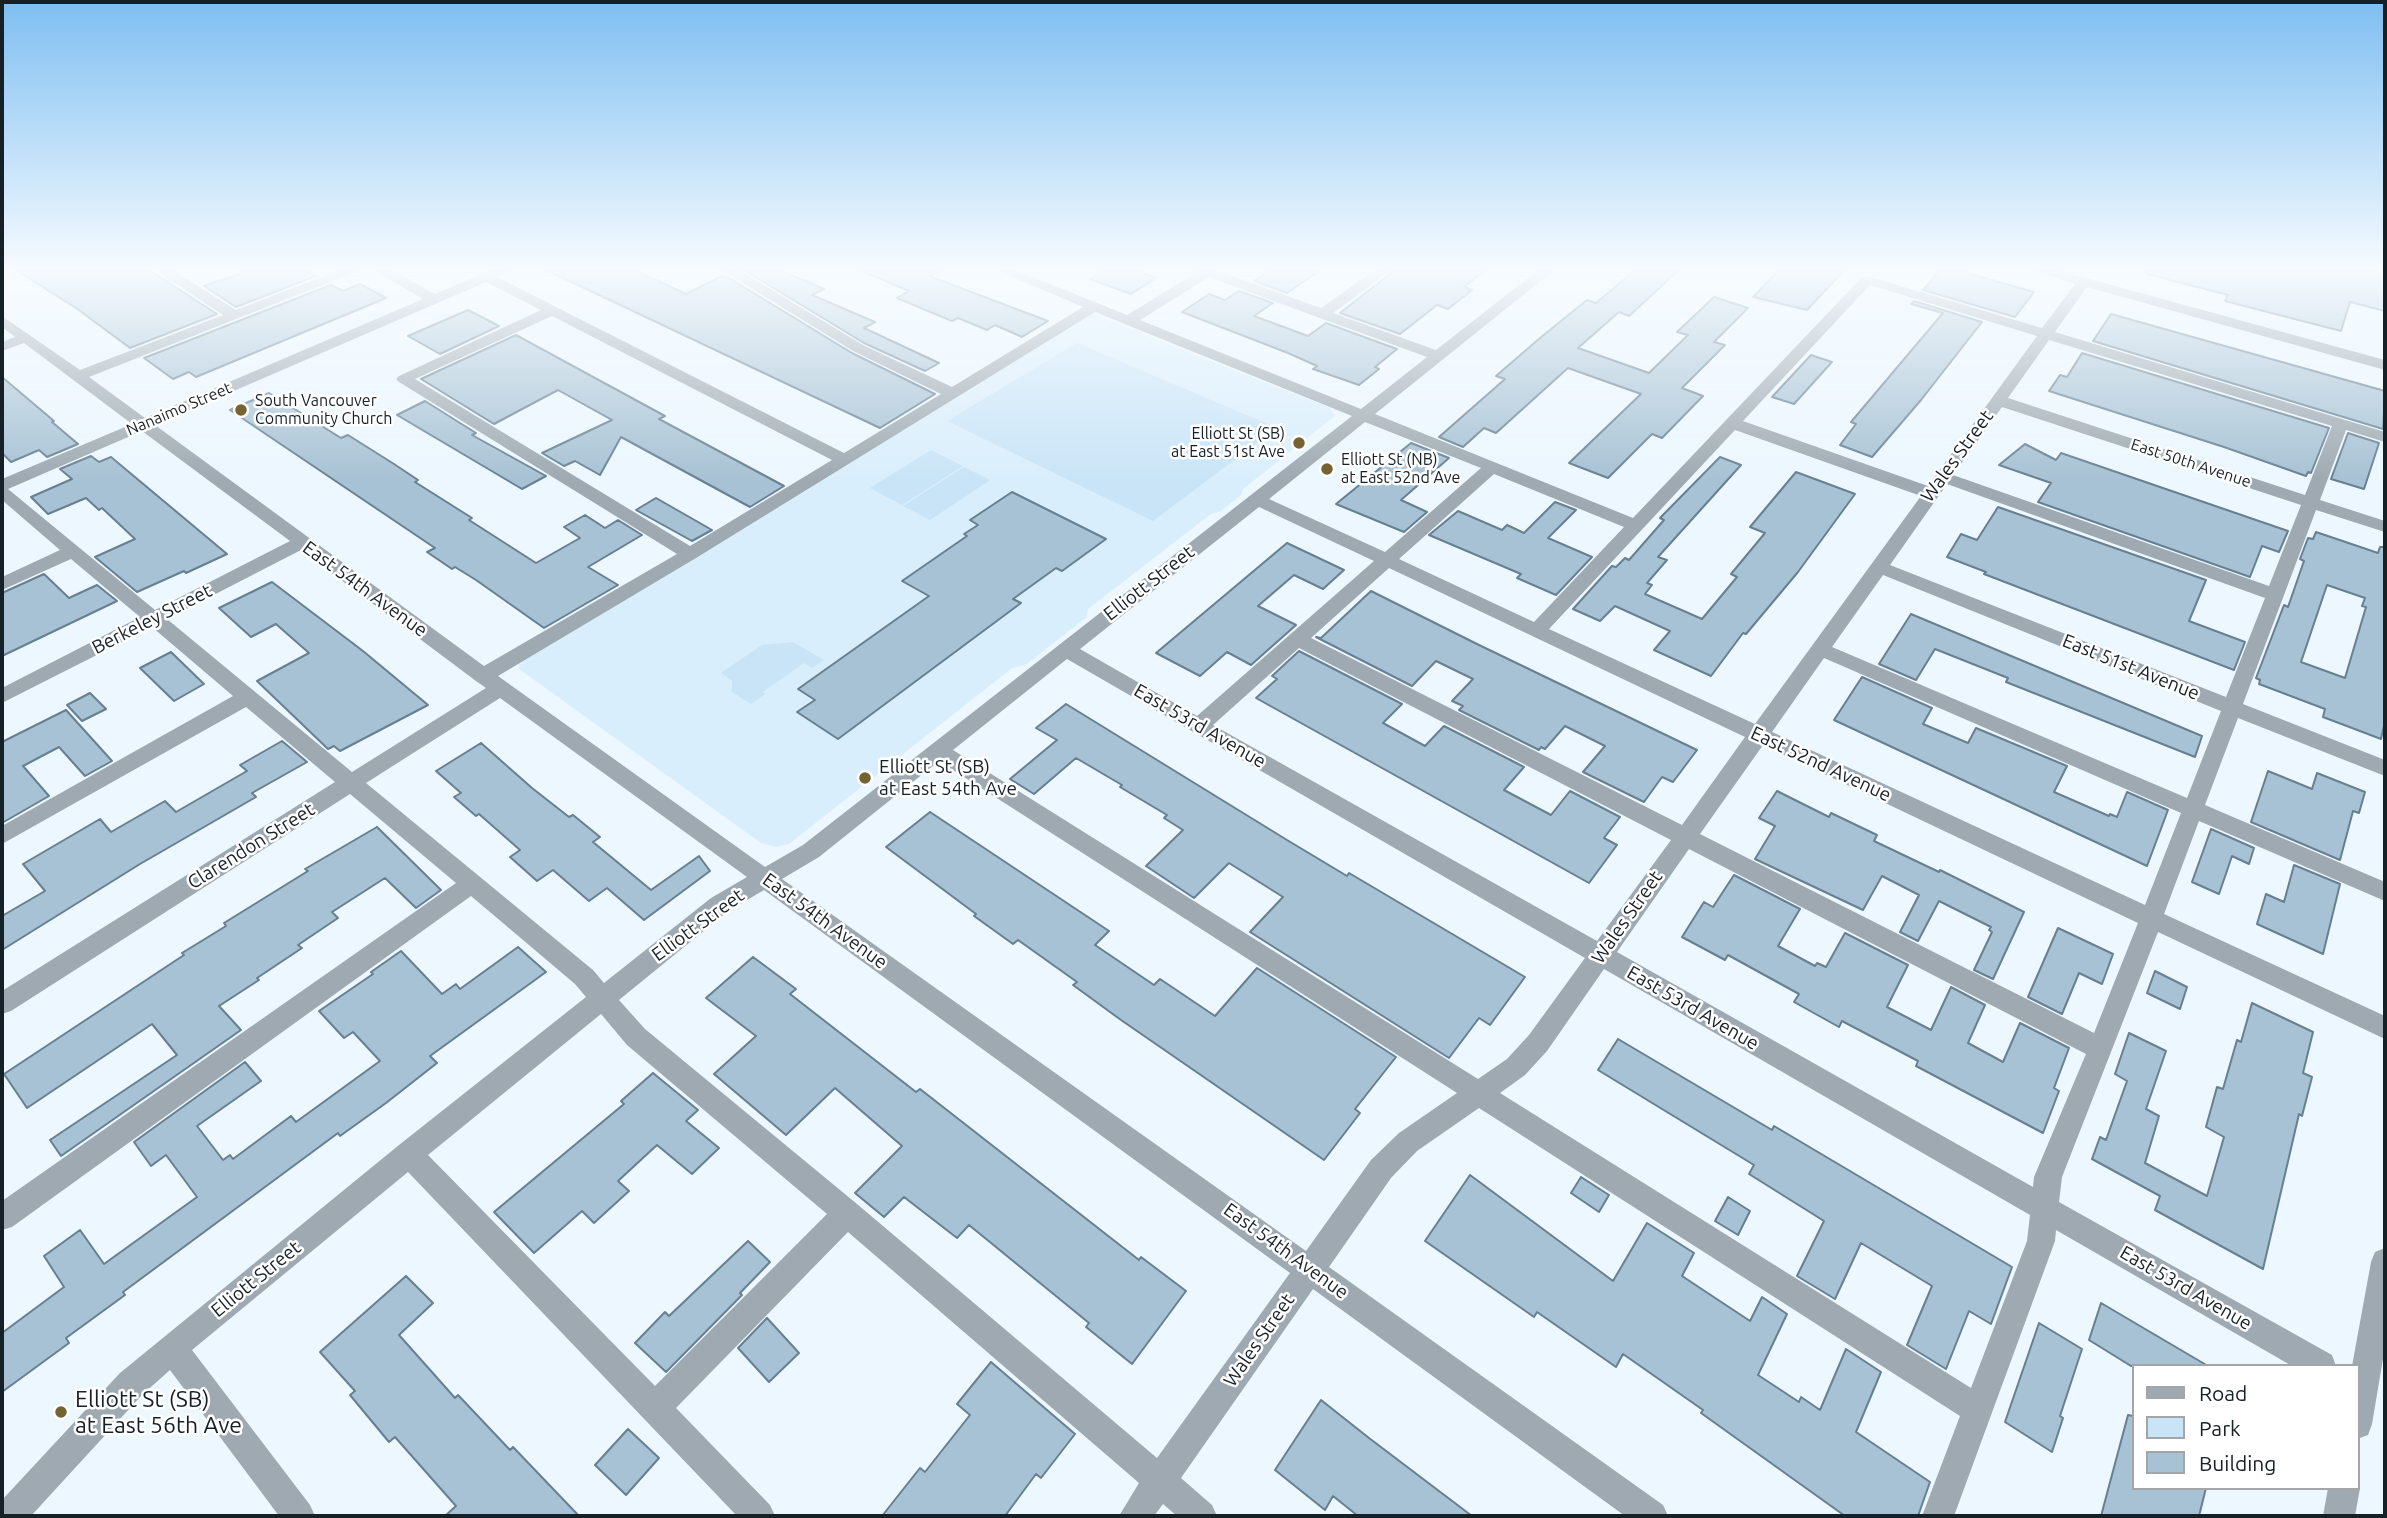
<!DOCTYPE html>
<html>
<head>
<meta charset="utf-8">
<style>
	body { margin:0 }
	#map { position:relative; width:2387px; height:1518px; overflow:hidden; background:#ecf7ff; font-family:Ubuntu,sans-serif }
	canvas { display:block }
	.frame { position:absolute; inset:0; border:4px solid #162027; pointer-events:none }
	.legend { position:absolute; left:2132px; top:1364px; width:228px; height:126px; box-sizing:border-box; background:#fff; border:2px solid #a2a6a9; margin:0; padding:9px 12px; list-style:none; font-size:21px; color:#162027 }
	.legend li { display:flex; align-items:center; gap:14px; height:35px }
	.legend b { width:35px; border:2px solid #a2a6a9 }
</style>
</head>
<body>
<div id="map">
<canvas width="2387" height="1518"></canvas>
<div class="frame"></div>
<ul class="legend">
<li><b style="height:9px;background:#9ea9b1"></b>Road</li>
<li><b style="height:19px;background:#c9e4f7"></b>Park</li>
<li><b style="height:19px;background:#a7c2d4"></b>Building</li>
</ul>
</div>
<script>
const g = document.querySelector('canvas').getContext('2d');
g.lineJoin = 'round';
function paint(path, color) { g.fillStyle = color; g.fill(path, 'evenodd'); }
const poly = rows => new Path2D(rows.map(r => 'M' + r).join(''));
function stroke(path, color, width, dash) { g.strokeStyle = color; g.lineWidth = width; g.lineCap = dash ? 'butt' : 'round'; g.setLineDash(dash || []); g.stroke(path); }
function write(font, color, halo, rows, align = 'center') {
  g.font = font + ' Ubuntu,sans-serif'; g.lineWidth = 5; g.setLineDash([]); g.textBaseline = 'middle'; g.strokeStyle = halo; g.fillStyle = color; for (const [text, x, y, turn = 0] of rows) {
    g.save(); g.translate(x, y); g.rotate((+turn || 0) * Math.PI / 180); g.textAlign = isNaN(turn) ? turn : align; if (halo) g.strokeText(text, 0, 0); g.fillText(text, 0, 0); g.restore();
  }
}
paint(poly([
	[1093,314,1330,408,1335,416,1243,489,1241,495,1221,511,1211,514,1088,609,1086,618,1075,626,1027,664,1012,668,789,844,777,847,761,843,519,669,519,665,531,655,1083,318]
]), '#d9eefc');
paint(poly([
	[1077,343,1277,428,1153,521,947,421],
	[931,450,963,466,902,505,870,488],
	[964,467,990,480,930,520,903,506],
	[793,642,824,660,812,668,804,663,763,692,765,694,751,704,732,692,732,681,721,673,762,645]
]), '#c9e4f7');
const building = poly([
	[11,267,144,267,217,314,130,348,76,308,11,267],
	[260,267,301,267,316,276,236,307,204,286,260,267],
	[540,267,628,267,686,294,722,276,729,278,852,353,935,394,880,428,540,267],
	[750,267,773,267,824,289,812,295,875,322,864,328,939,363,925,371,864,343,744,270,750,267],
	[853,267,945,267,929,276,1048,321,1022,337,995,325,987,330,958,318,952,321,897,298,909,291,853,267],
	[1110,267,1126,267,1156,278,1131,294,1090,279,1110,267],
	[1275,267,1325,267,1287,293,1254,281,1275,267],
	[1399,267,1489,267,1464,287,1472,290,1448,309,1437,305,1400,334,1340,313,1399,267],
	[1639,267,1682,267,1629,316,1619,312,1578,348,1649,373,1688,335,1677,332,1714,297,1748,308,1714,342,1725,345,1682,388,1703,396,1662,438,1652,434,1608,478,1569,463,1641,394,1568,368,1496,433,1484,428,1463,447,1439,437,1505,379,1496,376,1540,338,1587,300,1596,303,1639,267],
	[1782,267,1847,267,1807,310,1753,297,1782,267],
	[1943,267,1946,267,2034,292,2015,317,1923,290,1943,267],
	[2147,267,2372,267,2385,270,2385,311,2350,302,2341,331,2225,301,2228,295,2147,274,2147,267],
	[360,284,386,298,196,377,189,372,173,379,144,358,331,285,343,291,360,284],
	[1239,291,1273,303,1254,316,1308,336,1326,323,1397,349,1375,367,1379,369,1359,385,1313,369,1317,366,1288,353,1182,312,1209,294,1225,300,1239,291],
	[1914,301,1982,322,1921,400,1872,457,1840,445,1856,424,1851,422,1943,313,1911,304,1914,301],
	[468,310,499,326,440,354,408,336,468,310],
	[2111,314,2385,391,2383,429,2093,341,2111,314],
	[516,335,665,416,659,419,784,486,750,507,621,437,600,475,575,461,564,466,542,453,612,420,558,390,494,424,421,379,516,335],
	[2082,353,2329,428,2311,473,2308,472,2306,476,2224,447,2049,391,2060,375,2067,377,2082,353],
	[1811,355,1832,362,1794,404,1772,397,1811,355],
	[2,377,54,421,52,422,78,444,47,457,39,450,11,462,2,453,2,377],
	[269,393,341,438,348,435,394,464,418,480,415,482,472,518,469,520,536,563,580,538,564,527,585,515,605,528,618,520,642,535,588,567,618,585,544,628,476,580,455,567,452,569,427,552,435,548,230,410,269,393],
	[425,401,476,433,472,435,546,476,522,489,397,415,425,401],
	[2348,433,2379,443,2364,489,2331,479,2348,433],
	[1411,443,1449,458,1401,500,1427,512,1404,532,1336,504,1411,443],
	[2025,444,2056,460,2061,453,2288,531,2279,552,2262,546,2250,577,2038,502,2051,483,1999,465,2025,444],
	[91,456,99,462,111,457,227,554,186,573,184,571,137,592,95,557,135,539,102,508,99,510,86,498,48,514,31,497,72,479,60,469,91,456],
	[1720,457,1741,465,1658,557,1667,560,1647,583,1652,585,1645,594,1702,619,1737,577,1731,574,1765,533,1750,527,1796,472,1855,494,1798,572,1746,634,1743,633,1711,676,1654,650,1670,631,1615,606,1600,621,1573,609,1612,566,1616,567,1625,558,1629,560,1664,520,1660,518,1720,457],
	[1012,492,1106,539,1062,571,1056,568,1013,599,1021,603,838,739,797,712,815,700,798,689,929,596,902,581,967,536,964,534,978,525,970,520,1012,492],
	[656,498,712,530,692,541,636,510,656,498],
	[1555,502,1576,510,1548,538,1592,557,1556,595,1517,578,1521,574,1429,535,1458,511,1502,530,1507,525,1524,533,1555,502],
	[1998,507,2206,580,2189,621,2245,642,2234,670,1984,574,1986,572,1947,557,1961,534,1977,540,1998,507],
	[2316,532,2378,553,2380,547,2385,547,2385,721,2381,739,2323,717,2325,709,2259,684,2260,680,2256,678,2284,605,2288,607,2304,561,2300,559,2308,538,2313,539,2316,532],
	[2327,585,2365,598,2362,606,2366,607,2345,678,2301,662,2327,585],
	[1287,543,1344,570,1323,589,1294,575,1258,606,1296,625,1251,665,1227,652,1200,676,1156,653,1287,543],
	[44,574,69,598,97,585,117,601,2,656,2,593,44,574],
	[272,582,363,651,428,705,340,751,334,746,328,749,257,681,309,653,276,624,251,637,219,608,272,582],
	[1371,591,1479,645,1697,750,1673,782,1662,777,1644,802,1583,772,1605,746,1565,726,1545,749,1541,747,1539,750,1459,710,1463,706,1452,701,1473,679,1436,661,1412,686,1316,637,1321,638,1371,591],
	[1911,614,2202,736,2195,757,2006,682,2008,678,1935,649,1916,680,1879,664,1911,614],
	[1299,651,1402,704,1383,723,1425,746,1444,726,1524,767,1504,790,1551,815,1570,791,1620,817,1604,838,1617,845,1589,883,1256,698,1277,679,1272,676,1299,651],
	[171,652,204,684,174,701,140,668,171,652],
	[1862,677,1932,708,1923,724,1968,743,1976,728,2067,766,2054,792,2109,816,2110,814,2117,817,2127,792,2168,810,2147,866,1834,720,1862,677],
	[90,693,106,709,82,721,67,705,90,693],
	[1066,704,1287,840,1347,876,1349,873,1525,977,1490,1025,1479,1018,1449,1058,1250,932,1283,897,1229,863,1194,898,1146,866,1183,830,1164,818,1167,815,1120,787,1122,785,1076,758,1034,794,1010,779,1057,740,1036,728,1066,704],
	[66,710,112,761,85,776,59,747,23,766,49,796,2,823,2,742,66,710],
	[282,741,307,762,252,793,256,797,140,864,2,950,2,916,45,891,23,864,100,819,111,832,165,801,176,812,247,771,240,765,282,741],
	[481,743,532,788,569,817,573,815,600,837,593,842,651,890,699,856,710,871,644,920,607,888,589,901,553,870,537,881,510,857,520,850,479,814,476,816,454,797,461,793,436,771,481,743],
	[2268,771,2312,789,2317,773,2365,792,2359,813,2353,811,2340,860,2251,822,2268,771],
	[1777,791,1829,817,1831,813,1877,835,1874,841,1939,872,1940,870,2024,912,1993,979,1974,970,1992,932,1989,930,1991,927,1939,901,1918,941,1900,932,1919,895,1882,876,1863,910,1755,859,1775,826,1759,818,1777,791],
	[930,812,1109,931,1095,945,1154,985,1160,979,1215,1016,1257,968,1396,1057,1355,1109,1360,1113,1324,1160,1121,1020,1073,985,1077,982,1018,940,1013,944,974,916,976,914,886,847,930,812],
	[377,827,441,890,416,908,385,878,332,912,338,918,298,945,302,948,257,978,259,980,219,1006,241,1030,61,1156,50,1140,177,1055,152,1024,27,1108,4,1074,184,955,182,953,226,926,224,923,308,871,305,869,377,827],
	[2211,829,2254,848,2249,864,2232,856,2219,894,2192,882,2211,829],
	[2294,865,2340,884,2323,954,2257,924,2266,894,2284,902,2294,865],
	[1734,875,1800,909,1778,946,1815,966,1817,963,1826,967,1845,933,1908,965,1887,1007,1931,1030,1951,987,1985,1005,1968,1043,2003,1062,2020,1023,2069,1048,2054,1088,2059,1091,2043,1133,1916,1066,1918,1061,1842,1021,1839,1027,1794,1002,1799,994,1728,955,1725,960,1682,937,1704,902,1713,907,1734,875],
	[2058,928,2113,954,2102,984,2079,973,2062,1014,2028,997,2058,928],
	[518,947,546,972,430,1056,437,1063,386,1103,340,1136,338,1133,123,1292,125,1295,66,1338,69,1343,2,1392,2,1333,64,1287,44,1256,80,1230,104,1264,197,1197,166,1155,151,1166,134,1142,245,1062,261,1081,197,1126,223,1160,230,1155,233,1159,291,1116,296,1122,380,1061,353,1032,344,1038,319,1011,373,974,371,972,401,951,442,994,456,984,460,989,518,947],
	[753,957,796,989,790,994,916,1092,920,1089,1139,1260,1141,1257,1186,1291,1132,1364,1086,1327,1089,1323,969,1225,957,1238,904,1197,884,1217,855,1193,902,1146,835,1088,786,1135,714,1074,756,1036,706,998,753,957],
	[2155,971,2187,987,2180,1009,2147,993,2155,971],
	[2252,1003,2313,1032,2303,1073,2312,1077,2302,1116,2299,1114,2263,1269,2155,1210,2160,1196,2092,1159,2100,1137,2106,1140,2127,1081,2115,1074,2129,1033,2166,1051,2146,1109,2159,1116,2145,1163,2207,1196,2224,1137,2206,1127,2217,1087,2223,1089,2237,1040,2241,1042,2252,1003],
	[1618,1039,1772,1130,1774,1126,2012,1267,1991,1324,1969,1311,1946,1369,1907,1345,1932,1286,1861,1243,1835,1299,1797,1276,1824,1221,1749,1174,1754,1165,1598,1070,1618,1039],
	[653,1073,698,1110,686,1121,719,1148,692,1174,657,1145,618,1181,629,1191,594,1223,582,1211,534,1253,494,1212,624,1104,621,1101,653,1073],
	[1470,1175,1613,1281,1647,1223,1694,1253,1682,1276,1750,1321,1762,1297,1787,1314,1758,1375,1799,1402,1801,1397,1820,1410,1846,1349,1881,1372,1856,1432,1930,1482,1918,1516,1845,1516,1701,1413,1703,1410,1623,1354,1616,1367,1537,1312,1534,1317,1425,1241,1470,1175],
	[1581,1177,1609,1195,1599,1212,1571,1193,1581,1177],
	[1728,1197,1750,1211,1738,1235,1715,1221,1728,1197],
	[748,1241,770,1262,740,1293,742,1295,666,1372,635,1343,665,1312,669,1316,748,1241],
	[406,1276,433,1303,399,1335,455,1398,458,1395,510,1450,513,1447,579,1516,445,1516,456,1506,395,1437,389,1442,350,1395,355,1391,320,1352,406,1276],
	[2101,1303,2208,1366,2131,1366,2089,1340,2101,1303],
	[767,1318,799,1353,769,1382,738,1348,767,1318],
	[2039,1323,2082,1349,2060,1416,2063,1418,2052,1452,2005,1422,2039,1323],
	[991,1362,1075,1434,1041,1478,1036,1474,1005,1516,882,1516,920,1468,925,1472,970,1415,957,1404,991,1362],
	[1321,1400,1369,1438,1472,1516,1358,1516,1333,1496,1325,1510,1275,1470,1321,1400],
	[2128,1415,2133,1416,2133,1488,2206,1488,2199,1516,2101,1516,2128,1415],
	[628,1429,659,1458,626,1495,595,1465,628,1429]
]);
paint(building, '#a7c2d4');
stroke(building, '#678091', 2);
paint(poly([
	[151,267,168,267,236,310,348,267,368,267,89,377,145,418,423,299,368,267,386,267,435,294,498,267,517,267,497,277,844,453,941,394,853,351,717,267,734,267,863,345,952,387,1083,307,989,267,1008,267,1127,315,1197,272,1188,267,1219,267,1218,271,1321,308,1379,267,1395,267,1333,313,1436,350,1542,267,1558,267,1375,414,1633,518,1862,277,1867,276,2042,328,2075,284,2023,267,2046,267,2385,360,2385,370,2087,287,2055,332,2385,432,2385,442,2346,430,2320,500,2385,521,2385,532,2316,510,2243,704,2385,760,2385,776,2238,718,2205,805,2385,882,2385,901,2199,821,2164,914,2385,1016,2385,1039,2158,932,2062,1177,2059,1202,2332,1355,2336,1366,2292,1366,2056,1230,2055,1241,1954,1516,1922,1516,1960,1416,1479,1108,1417,1151,1391,1178,1329,1267,1663,1505,1668,1516,1625,1516,1313,1289,1181,1478,1212,1505,1217,1516,1177,1516,1163,1504,1154,1516,1119,1516,1139,1483,848,1232,676,1408,770,1505,775,1516,737,1516,408,1172,192,1350,310,1505,315,1516,279,1516,170,1370,142,1395,31,1516,2,1516,2,1500,120,1373,399,1145,586,997,575,984,471,896,12,1227,2,1230,2,1201,456,883,350,794,11,1011,2,1014,2,991,335,782,246,707,2,844,2,826,233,696,152,627,2,703,2,688,140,617,71,559,2,590,2,577,60,550,2,500,2,479,132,424,24,343,2,351,2,342,15,337,2,327,2,316,80,370,223,315,151,267],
	[1209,277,1317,317,1427,357,1361,409,1140,320,1209,277],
	[486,282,541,310,399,376,396,379,399,382,677,554,484,666,155,425,486,282],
	[1870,285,2037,336,1928,486,1743,421,1870,285],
	[1095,312,1352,416,803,845,765,867,498,676,696,558,1095,312],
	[552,316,832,460,690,546,415,379,552,316],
	[2049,340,2332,426,2305,495,2008,398,2049,340],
	[2002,407,2301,505,2269,586,1953,475,2002,407],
	[1365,422,1481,468,1385,552,1269,499,1365,422],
	[1735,430,1921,496,1755,724,1549,629,1735,430],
	[142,431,290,541,155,610,8,489,142,431],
	[1494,474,1624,527,1534,622,1399,559,1494,474],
	[1947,484,2265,598,2226,697,1890,565,1947,484],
	[1259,507,1374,561,1197,716,1080,649,1259,507],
	[301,550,476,681,486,688,352,772,167,619,301,550],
	[1389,568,1745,737,1682,825,1311,638,1389,568],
	[1883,575,2221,711,2187,798,1832,647,1883,575],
	[1299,648,1671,840,1597,941,1213,725,1299,648],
	[1824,658,2181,813,2145,905,1772,732,1824,658],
	[1067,659,1585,958,1529,1035,1507,1059,1478,1079,953,750,1067,659],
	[500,698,747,877,711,898,604,983,593,970,366,783,500,698],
	[1763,745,2138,923,2094,1033,1700,834,1763,745],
	[939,761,1457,1093,1399,1133,1371,1160,1306,1251,782,879,819,857,939,761],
	[1689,849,2086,1054,2034,1177,2033,1187,1617,952,1689,849],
	[764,890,1290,1273,1157,1458,857,1204,645,1029,619,1000,727,912,764,890],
	[1604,969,2030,1215,2027,1241,1971,1388,1500,1093,1525,1075,1547,1051,1604,969],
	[601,1014,627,1045,827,1214,655,1386,428,1155,601,1014],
	[2385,1248,2385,1347,2372,1424,2368,1435,2357,1439,2357,1366,2352,1366,2371,1262,2375,1252,2385,1248],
	[2357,1482,2360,1488,2355,1516,2323,1516,2328,1488,2357,1488,2357,1482]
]), '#9ea9b1');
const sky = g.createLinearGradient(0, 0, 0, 480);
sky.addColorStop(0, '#7ebef1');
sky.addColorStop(0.56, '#f6fbff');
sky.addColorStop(1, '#f6fbff00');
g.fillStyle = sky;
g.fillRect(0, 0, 2387, 480);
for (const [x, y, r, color] of [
	[241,410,7,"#766332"],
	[1299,443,7,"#766332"],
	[1327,469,7,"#766332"],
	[865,778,7,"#766332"],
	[61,1412,7,"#766332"]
]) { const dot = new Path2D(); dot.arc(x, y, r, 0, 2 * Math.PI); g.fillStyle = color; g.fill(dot); stroke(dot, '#fff', 2.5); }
write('16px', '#162027', '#fff', [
	["South Vancouver",255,401],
	["Community Church",255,419],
	["Elliott St (SB)",1285,434,"right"],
	["at East 51st Ave",1285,452,"right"],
	["Elliott St (NB)",1341,460],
	["at East 52nd Ave",1341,478]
], 'left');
write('16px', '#162027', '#fff', [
	["Nanaimo Street",179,409,-23],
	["East 50th Avenue",2191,463,18]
]);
write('19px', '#162027', '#fff', [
	["Wales Street",1957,456,-54],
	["Elliott Street",1149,583,-38],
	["East 54th Avenue",365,589,36],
	["Berkeley Street",152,619,-27],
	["East 51st Avenue",2131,667,22],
	["East 53rd Avenue",1200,726,30],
	["East 52nd Avenue",1821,764,25],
	["Clarendon Street",251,846,-32],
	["Wales Street",1627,917,-55],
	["East 54th Avenue",825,921,36],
	["Elliott Street",698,925,-36],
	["East 53rd Avenue",1693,1008,30],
	["East 54th Avenue",1286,1251,36],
	["Elliott Street",256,1279,-39],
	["East 53rd Avenue",2186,1288,30],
	["Wales Street",1259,1340,-55]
]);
write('19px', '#162027', '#fff', [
	["Elliott St (SB)",879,767],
	["at East 54th Ave",879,789]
], 'left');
write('23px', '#162027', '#fff', [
	["Elliott St (SB)",75,1399],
	["at East 56th Ave",75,1425]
], 'left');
</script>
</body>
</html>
